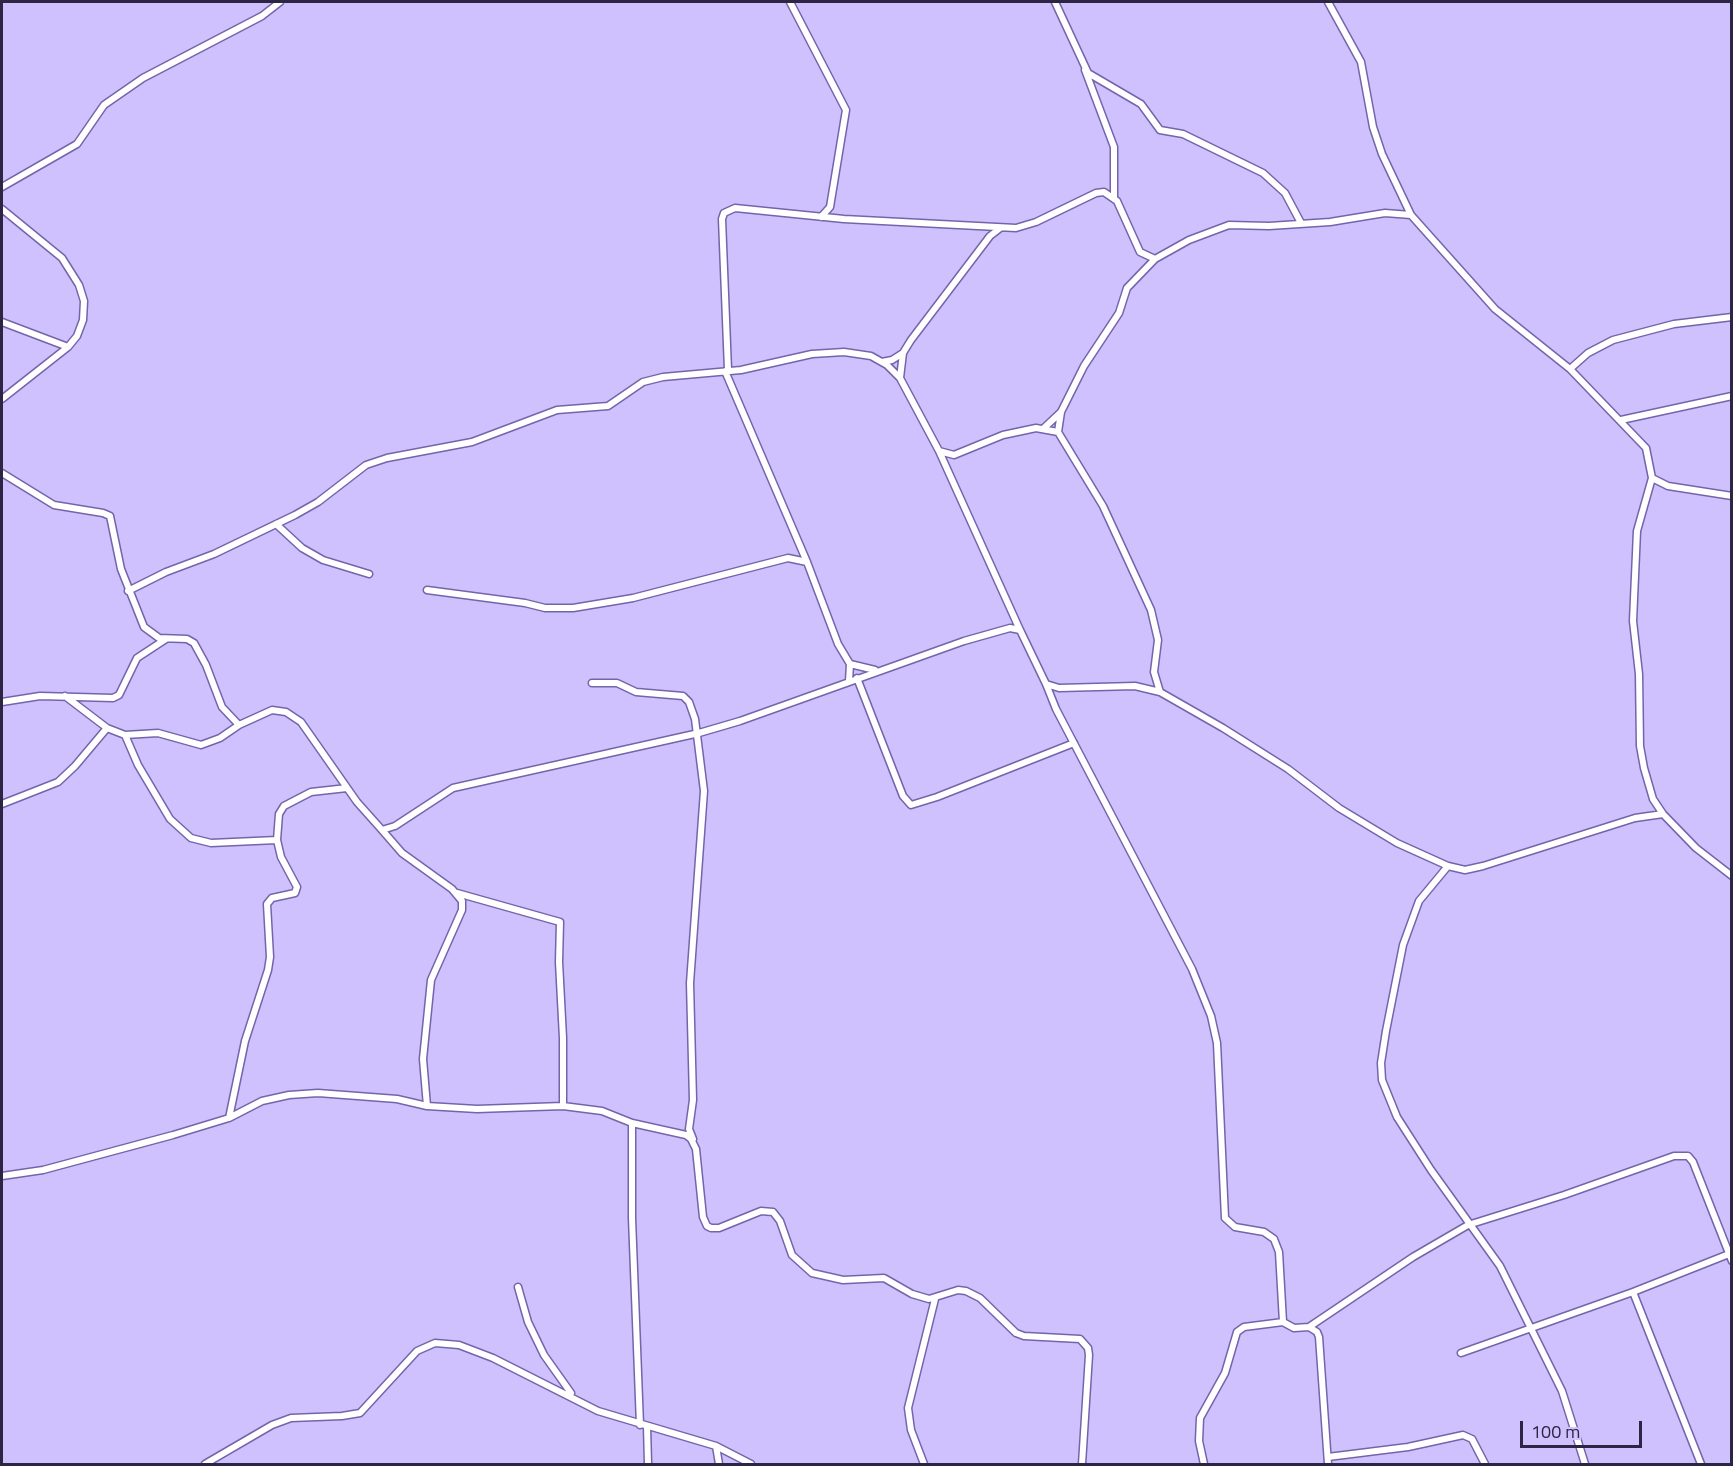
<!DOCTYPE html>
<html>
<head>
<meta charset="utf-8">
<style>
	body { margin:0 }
	#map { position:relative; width:1733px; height:1466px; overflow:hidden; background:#cec1fe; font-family:"Titillium Web",sans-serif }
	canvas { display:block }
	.frame { position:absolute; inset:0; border:3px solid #2c2543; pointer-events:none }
	.scale { position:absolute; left:1520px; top:1421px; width:122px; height:27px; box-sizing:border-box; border:3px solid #2c2543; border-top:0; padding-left:8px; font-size:18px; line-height:21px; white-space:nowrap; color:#2c2543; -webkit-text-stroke:4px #cec1fe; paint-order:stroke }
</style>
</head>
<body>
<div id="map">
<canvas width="1733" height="1466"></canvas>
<div class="frame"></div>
<div class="scale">100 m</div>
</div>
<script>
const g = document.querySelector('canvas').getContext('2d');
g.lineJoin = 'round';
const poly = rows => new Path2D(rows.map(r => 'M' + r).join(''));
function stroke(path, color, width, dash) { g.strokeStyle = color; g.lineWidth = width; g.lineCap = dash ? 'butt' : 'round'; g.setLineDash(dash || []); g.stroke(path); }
const street = poly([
	[790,2,846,110,830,207,821,217],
	[1055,2,1088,73,1141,104,1160,130,1183,134,1263,173,1285,193,1301,223],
	[1328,2,1361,62,1373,127,1382,154,1411,215,1495,309,1570,369,1646,448,1652,478,1637,531,1633,621,1639,674,1640,746,1644,768,1653,799,1663,814,1696,848,1732,876],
	[1085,70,1114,147,1114,198],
	[2,187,77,144,104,105,143,78,262,16,280,2],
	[2,209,62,258,79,285,84,301,83,320,77,336,68,347,2,399],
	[2,322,68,347],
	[882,362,892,360,903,353],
	[1570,369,1588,353,1613,340,1674,324,1732,317],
	[728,370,722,219,724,213,735,208,844,219,1016,228,1036,222,1096,193,1104,192,1117,201,1140,252,1155,259],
	[725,371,807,562,838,644,850,664,875,670],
	[900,378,903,353,911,340,990,236,999,229],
	[1621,420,1732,396],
	[1044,428,1061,412,1084,366,1119,313,1127,288,1155,259,1189,240,1229,225,1269,226,1330,222,1385,213,1411,215],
	[1058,432,1061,412],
	[939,451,954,455,1003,435,1036,428,1058,432,1103,506,1151,610,1158,640,1154,672,1160,692],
	[2,473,54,505,103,513,110,516,121,569,144,627,159,638,187,639,194,643,206,665,222,707,239,725,272,710,286,712,301,722,357,802,382,830,395,826,453,788,699,733,740,721,964,641,1010,628,1020,630,1046,684,1059,688,1135,686,1160,692,1223,728,1288,769,1339,808,1397,843,1448,866,1465,870,1483,866,1635,818,1663,814],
	[1652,478,1668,486,1732,496],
	[276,524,302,548,323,560,369,574],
	[427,590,525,603,545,608,573,608,633,598,788,558,807,562],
	[128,591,166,572,214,554,295,515,318,502,366,465,387,458,472,442,557,410,608,406,643,382,663,377,741,370,812,354,844,352,871,356,887,365,900,378,939,451,1020,630],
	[857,678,903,796,911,805,937,797,1074,743],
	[849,681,850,664],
	[592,683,617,683,636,692,683,696,689,702,695,719,704,791,690,983,693,1100,689,1129,693,1139],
	[1046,684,1056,709,1192,969,1211,1016,1217,1043,1225,1218,1235,1227,1264,1232,1274,1239,1279,1252,1283,1322,1294,1328,1309,1327,1317,1332,1319,1337,1328,1464],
	[65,696,107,728,125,735,158,733,201,745,220,738,239,725],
	[2,702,40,696,113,698,119,695,137,658,166,639],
	[125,735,138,765,170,819,191,838,211,843,277,840],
	[2,804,58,782,75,766,107,728],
	[382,830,402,853,452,889,462,901,462,910,431,980,423,1059,427,1106],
	[1448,866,1419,901,1403,945,1386,1031,1381,1063,1382,1080,1397,1117,1431,1170,1500,1266,1562,1391,1585,1464],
	[457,893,560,922,559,962,563,1038,563,1106],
	[229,1118,245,1041,268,970,270,957,267,904,272,898,295,893,297,887,281,857,277,840,279,814,284,806,311,792,347,788],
	[632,1123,632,1218,640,1425],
	[2,1176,43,1170,173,1135,229,1118,262,1101,289,1095,318,1093,397,1099,427,1106,477,1109,563,1106,602,1111,632,1123,686,1135,691,1139,696,1149,703,1217,707,1226,711,1228,719,1228,761,1211,773,1212,780,1221,792,1255,812,1273,843,1280,884,1278,912,1294,929,1299,958,1290,966,1291,980,1298,1016,1333,1024,1336,1080,1339,1088,1348,1089,1355,1082,1464],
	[518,1287,528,1322,544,1355,571,1393],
	[1633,1292,1701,1464],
	[1309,1327,1413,1257,1468,1225,1564,1195,1674,1156,1688,1156,1693,1162,1732,1261],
	[1461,1353,1633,1292,1729,1254],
	[647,1426,648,1464],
	[716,1446,719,1464],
	[1328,1457,1408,1447,1463,1435,1472,1439,1485,1464],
	[205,1464,272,1425,291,1418,342,1416,360,1413,417,1351,435,1343,459,1345,493,1358,598,1411,716,1446,751,1464],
	[924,1464,911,1430,908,1408,935,1299],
	[1204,1464,1199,1441,1200,1418,1225,1373,1237,1332,1244,1327,1283,1322]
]);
stroke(street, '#7564aa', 9);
stroke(street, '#fff', 6);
</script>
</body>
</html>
